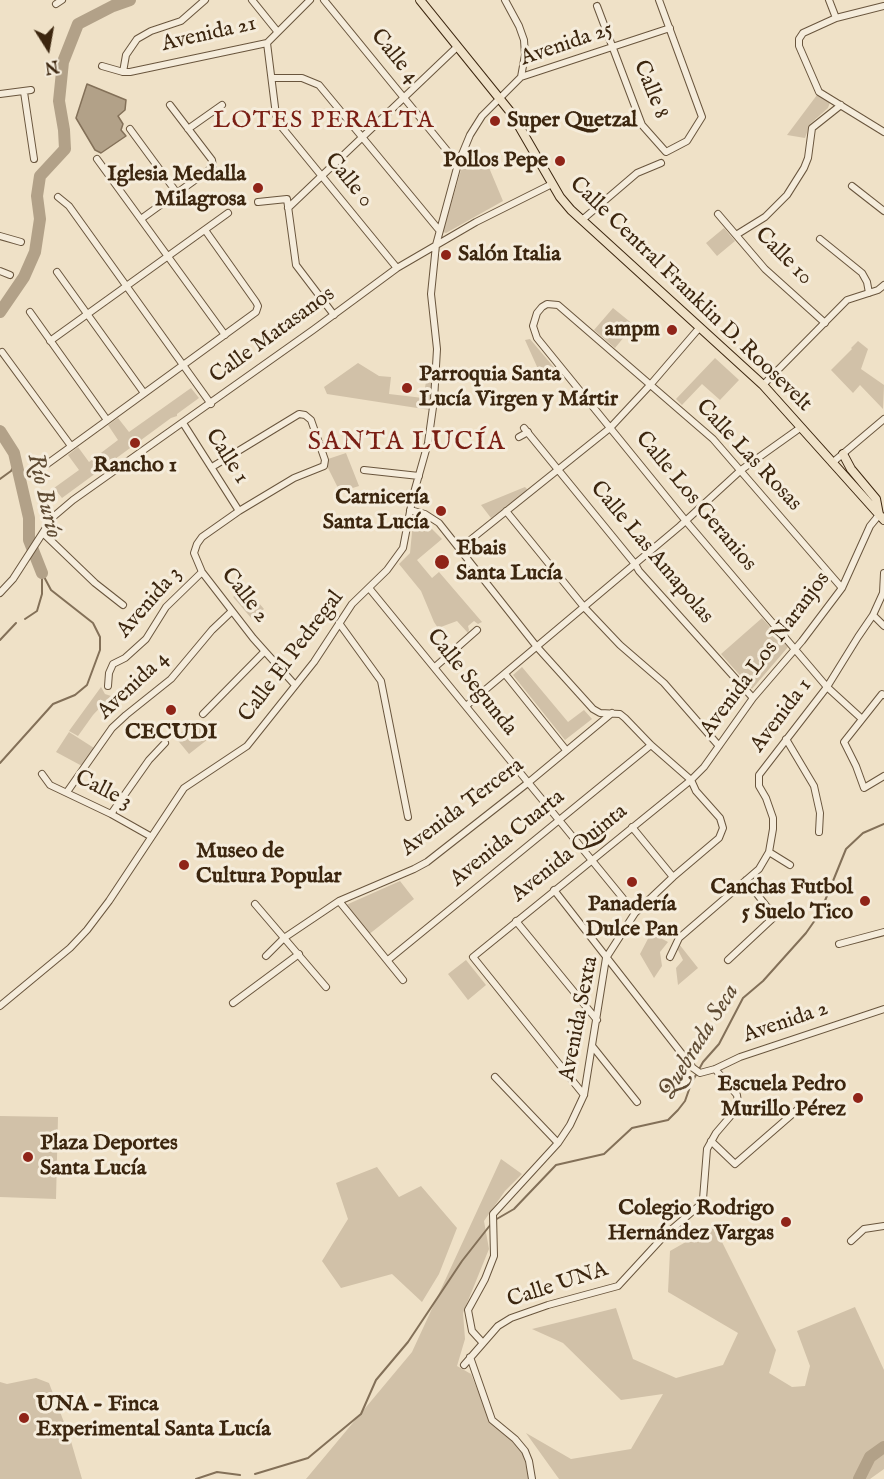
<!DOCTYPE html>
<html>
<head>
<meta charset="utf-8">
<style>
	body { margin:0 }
	#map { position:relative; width:884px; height:1479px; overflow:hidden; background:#efe1c7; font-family:"IM FELL English",serif }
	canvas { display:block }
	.north { position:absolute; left:18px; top:18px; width:60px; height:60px; -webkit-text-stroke:4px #f5ecdb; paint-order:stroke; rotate:169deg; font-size:16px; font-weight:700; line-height:24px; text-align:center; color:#3c260f }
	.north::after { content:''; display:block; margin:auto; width:21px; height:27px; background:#3c260f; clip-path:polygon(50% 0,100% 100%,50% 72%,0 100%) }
</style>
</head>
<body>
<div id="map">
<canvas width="884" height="1479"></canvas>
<div class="north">N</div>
</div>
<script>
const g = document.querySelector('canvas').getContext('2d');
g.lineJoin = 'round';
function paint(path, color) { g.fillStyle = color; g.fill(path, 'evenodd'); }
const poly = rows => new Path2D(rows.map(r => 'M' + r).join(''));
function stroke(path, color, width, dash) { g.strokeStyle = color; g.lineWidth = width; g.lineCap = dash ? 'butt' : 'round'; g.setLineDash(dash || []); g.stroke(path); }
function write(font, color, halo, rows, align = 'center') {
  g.font = font + ' "IM FELL English",serif'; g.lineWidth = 6; g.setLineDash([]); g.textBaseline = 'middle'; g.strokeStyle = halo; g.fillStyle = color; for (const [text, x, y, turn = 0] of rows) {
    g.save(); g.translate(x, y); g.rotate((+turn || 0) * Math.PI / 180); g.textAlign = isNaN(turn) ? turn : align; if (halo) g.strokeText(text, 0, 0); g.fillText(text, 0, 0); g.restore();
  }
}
paint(poly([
	[817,95,830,102,828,108,810,124,805,138,787,135],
	[468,146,485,158,503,201,446,233,443,232],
	[724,228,735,241,717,256,706,243],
	[613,308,634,325,615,348,594,330],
	[530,339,557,371,543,380,525,340],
	[858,341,868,349,861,369,884,385,883,409,860,385,853,393,831,370,852,349,851,348],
	[715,358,739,380,720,400,702,384,682,405,676,399],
	[358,363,379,376,391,377,389,394,423,398,426,382,433,383,430,410,327,394,324,387],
	[191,388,199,398,177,414,177,416,171,418,62,498,54,488,79,470,68,455,78,447,89,462,118,440,108,425,118,418,129,432],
	[346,453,359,486,340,492,327,466,328,459],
	[525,487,528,490,491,518,481,505],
	[415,519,424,521,442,539,417,560,432,578,439,572,482,622,478,624,474,621,468,626,469,630,468,633,457,621,438,628,434,622,421,591,399,564,410,553,413,522],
	[245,587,264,609,252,619,233,597],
	[762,618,788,647,752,689,721,654],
	[522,667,568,722,584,710,592,719,565,740,513,675],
	[101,687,105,694,111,696,93,715,78,736,69,731],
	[199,720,212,736,189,754,175,737],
	[69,732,94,748,82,766,56,752],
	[400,881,414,899,368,935,346,905],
	[651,933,668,942,660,952,662,966,654,978,640,954],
	[679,944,698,968,678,985,676,968,683,960,676,946],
	[466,960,486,985,468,1000,448,974],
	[0,1116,58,1117,56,1199,0,1197],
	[501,1159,522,1174,505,1191,484,1221,489,1249,463,1313,465,1339,457,1366,471,1374,490,1421,513,1441,523,1454,529,1479,306,1479,412,1352],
	[377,1167,399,1197,421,1186,457,1228,439,1274,422,1302,392,1274,341,1288,322,1261,348,1219,336,1183],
	[714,1226,776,1350,769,1373,792,1387,805,1386,810,1366,797,1331,855,1307,884,1370,884,1469,870,1479,559,1479,526,1433,571,1459,631,1449,663,1394,621,1400,563,1343,532,1329,616,1308,633,1359,676,1378,723,1365,738,1333,668,1292,670,1251],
	[36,1378,49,1383,70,1438,82,1479,0,1479,0,1382,7,1384]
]), '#d1c1a8');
const water = poly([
	[87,84,126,100,125,110,118,116,123,124,121,130,126,136,101,153,95,150,76,118,87,84]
]);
paint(water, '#b2a188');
stroke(water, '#837058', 1.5);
stroke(poly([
	[0,479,11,471,16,462],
	[25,619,37,611,42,594,42,576],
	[0,640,16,623],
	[0,763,53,704,75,695,87,685,100,650,100,637,93,623,51,590,42,573],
	[495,1220,514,1209,556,1165,604,1154,632,1128,668,1120,678,1110,685,1101,691,1084,703,1062,719,1044,743,998,763,981,806,933,820,913,846,849,863,833,884,824],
	[255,1474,308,1458,361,1414,376,1380,408,1342,462,1261,491,1224],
	[196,1479,217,1472,240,1475]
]), '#837058', 2);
stroke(poly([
	[0,312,24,277,35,252,40,219,37,196,40,176,65,149,64,130,59,101,63,62,78,24,113,6,130,0],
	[0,431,14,453,29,518,29,540,42,573],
	[859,1479,870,1457,884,1447]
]), '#b2a188', 12);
const minor = poly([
	[252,0,277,31],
	[324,0,458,164],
	[505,0,519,26,524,40,525,55,521,77],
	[829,0,836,18],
	[56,4,62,0],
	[597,6,642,125,666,152,687,141,702,117,659,0],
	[884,6,836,18,803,33,799,39,799,46,819,92,884,132],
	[267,43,276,115,280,125,397,268],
	[102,66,123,72,130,72,267,43,310,0],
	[123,72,126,55,137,39,151,31,181,21,205,0],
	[272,78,302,78,319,85,439,230],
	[24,92,34,159],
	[0,94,31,90],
	[130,129,177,193],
	[188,129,222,105],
	[97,159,225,335],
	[852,186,884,211],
	[58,197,69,206,211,404],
	[258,202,287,199,296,265,334,315],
	[288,208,457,47],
	[718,214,765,269,825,323],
	[141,219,213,167,212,160,170,105],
	[582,220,637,173,661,163],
	[736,235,765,217,787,195,804,168,808,158,812,128,841,105],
	[0,236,21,242],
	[820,239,862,273,867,282,869,293],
	[0,271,10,275],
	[57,272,144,393],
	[30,312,107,420],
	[50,341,228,213],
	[2,352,71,446],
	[763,385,847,300,878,290,884,285],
	[183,423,239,511],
	[524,428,635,564,639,571,753,698],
	[519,437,528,432],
	[832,463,884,419],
	[43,467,256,312,258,306,256,302,205,230],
	[212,467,299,414,305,415,311,420,325,460,324,466,294,478,239,511,202,537,197,544,194,553,202,572,253,638,295,685],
	[364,470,419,476],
	[410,510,425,514,439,523,537,647,593,709,600,713,620,714,625,718,651,745,691,780,696,791,720,818,723,828,719,838,673,877,635,913,606,958,584,1095,570,1125,558,1143,493,1214,494,1256,485,1279,468,1310,472,1331,482,1342],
	[506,511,584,607,620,645,664,683,719,746],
	[43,533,95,583,123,605],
	[459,549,610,428,651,384,700,327],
	[369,588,635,913],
	[842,588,713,439,558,305,547,304,542,307,537,313,533,326,537,338,685,520,827,687,862,719],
	[0,593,13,579,53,517,73,500,313,330,397,268,476,222,552,184],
	[873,615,884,626],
	[339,623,381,681,408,817],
	[435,667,477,630],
	[505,674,566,750],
	[108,686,109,673,113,664,125,658,146,639,166,607,202,572],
	[884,695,882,694,844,742,856,766,864,788,884,776],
	[466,706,680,526,741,470,800,428],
	[203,714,264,652],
	[786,739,814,786,820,813,819,832],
	[42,774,50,785,111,814,150,836],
	[67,792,112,728,126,715,171,679,212,630,232,611],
	[111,814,149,760,165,743],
	[632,827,673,877],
	[769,852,790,865],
	[554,890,693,1068,700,1073,715,1069,740,1057,884,1009],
	[339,901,403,980],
	[255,904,326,987],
	[516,921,597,1020],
	[839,944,884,932],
	[266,956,284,938,339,901,414,869,427,862,529,782,612,713],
	[670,957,679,938,759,869,769,852,773,829,773,818,766,798,759,786,759,775,827,687,858,637,873,615,883,593,884,573],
	[388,960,651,745],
	[728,960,773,918,771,912,746,880],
	[233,1003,299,954],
	[0,1006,70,948,87,930,109,901,184,788,247,746,314,662,352,604,387,570,403,548,413,496,428,443,434,400,437,349,431,294,436,245,458,164,470,135,482,116,521,77,670,28],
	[593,1047,637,1102],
	[495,1077,558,1143],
	[584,1095,473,957,691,780,704,767,753,698,802,641,842,588,870,526,879,515],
	[711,1141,735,1164,804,1104],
	[851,1241,864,1229,884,1226],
	[470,1357,492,1420,515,1439,525,1451,529,1461,532,1479],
	[464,1365,498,1326,511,1318,548,1305,618,1286,665,1235,700,1205,703,1199,707,1149,716,1133,734,1112,738,1103,737,1095,715,1069]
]);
const major = poly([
	[420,0,512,114,560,197,571,210,763,385,884,520],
	[843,454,851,469,876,499,879,515]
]);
stroke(minor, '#69553d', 8);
stroke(major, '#3c260f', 10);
stroke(minor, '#f5ecdb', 6);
stroke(major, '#efe1c7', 8);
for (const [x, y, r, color] of [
	[495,121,6,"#8f2418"],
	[560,161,6,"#8f2418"],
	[258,188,6,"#8f2418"],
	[446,255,6,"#8f2418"],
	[672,330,6,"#8f2418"],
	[407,388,6,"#8f2418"],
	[135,443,6,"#8f2418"],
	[441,511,6,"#8f2418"],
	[442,562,8,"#8f2418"],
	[171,710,6,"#8f2418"],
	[184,865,6,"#8f2418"],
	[632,882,6,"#8f2418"],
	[865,901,6,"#8f2418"],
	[858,1098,6,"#8f2418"],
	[28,1157,6,"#8f2418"],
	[786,1222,6,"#8f2418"],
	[24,1418,6,"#8f2418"]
]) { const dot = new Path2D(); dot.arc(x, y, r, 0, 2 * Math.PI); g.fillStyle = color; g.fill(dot); stroke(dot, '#f5ecdb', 2); }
write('22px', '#3c260f', '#f5ecdb', [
	["Avenida 21",209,35,-13],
	["Avenida 25",567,45,-19],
	["Calle 4",394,57,51],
	["Calle 8",650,90,68],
	["Calle 0",348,181,51],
	["Calle 10",783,257,45],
	["Calle Central Franklin D. Roosevelt",690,295,44],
	["Calle Matasanos",273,336,-36],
	["Calle Las Rosas",748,456,47],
	["Calle 1",226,457,57],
	["Calle Los Geranios",695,502,50],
	["Calle Las Amapolas",651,553,50],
	["Calle 2",244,596,52],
	["Avenida 3",150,603,-49],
	["Avenida Los Naranjos",766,655,-53],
	["Calle El Pedregal",292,657,-53],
	["Calle Segunda",471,683,51],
	["Avenida 4",134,686,-43],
	["Avenida 1",782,716,-53],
	["Calle 3",103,791,27],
	["Avenida Tercera",463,808,-37],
	["Avenida Cuarta",508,839,-39],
	["Avenida Quinta",570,854,-39],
	["Avenida Sexta",580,1019,-79],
	["Avenida 2",786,1023,-19],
	["Calle UNA",558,1286,-18]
]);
write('bold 22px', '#3c260f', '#f5ecdb', [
	["Super Quetzal",507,121],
	["Pollos Pepe",548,161,"right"],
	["Iglesia Medalla",246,175,"right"],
	["Milagrosa",246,200,"right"],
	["Salón Italia",458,255],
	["ampm",660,330,"right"],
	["Parroquia Santa",419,375],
	["Lucía Virgen y Mártir",419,400],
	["Rancho 1",135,466,"center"],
	["Carnicería",429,498,"right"],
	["Santa Lucía",429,523,"right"],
	["Ebais",456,549],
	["Santa Lucía",456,574],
	["CECUDI",171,733,"center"],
	["Museo de",196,852],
	["Cultura Popular",196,877],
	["Canchas Futbol",853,888,"right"],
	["5 Suelo Tico",853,913,"right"],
	["Panadería",632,905,"center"],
	["Dulce Pan",632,930,"center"],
	["Escuela Pedro",846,1085,"right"],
	["Murillo Pérez",846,1110,"right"],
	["Plaza Deportes",40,1144],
	["Santa Lucía",40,1169],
	["Colegio Rodrigo",774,1209,"right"],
	["Hernández Vargas",774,1234,"right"],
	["UNA - Finca",36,1405],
	["Experimental Santa Lucía",36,1430]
], 'left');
g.letterSpacing = '1.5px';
write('24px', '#7a1f14', '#f5ecdb', [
	["LOTES PERALTA",324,122]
]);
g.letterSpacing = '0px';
write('italic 24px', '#5f4b33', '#f5ecdb', [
	["Río Burío",43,496,77],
	["Quebrada Seca",700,1042,-58]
]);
g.letterSpacing = '1.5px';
write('26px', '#7a1f14', '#f5ecdb', [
	["SANTA LUCÍA",407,444]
]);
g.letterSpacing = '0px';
</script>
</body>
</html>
